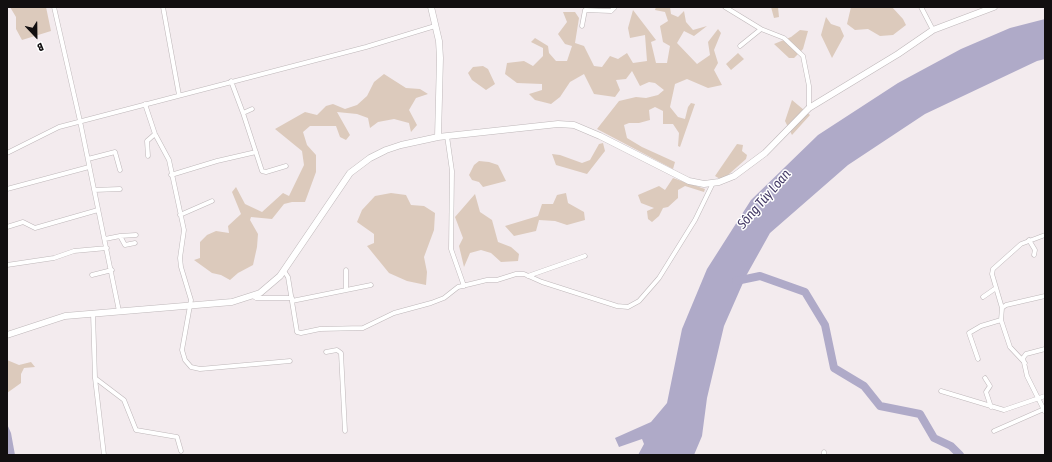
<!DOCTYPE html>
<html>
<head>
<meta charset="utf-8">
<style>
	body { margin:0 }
	#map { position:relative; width:1052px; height:462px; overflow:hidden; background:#f3ebee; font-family:"Asap Condensed",sans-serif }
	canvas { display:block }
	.frame { position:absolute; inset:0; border:8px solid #120f10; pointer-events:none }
	.north { position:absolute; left:16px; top:16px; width:40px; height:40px; -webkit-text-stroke:3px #fff; paint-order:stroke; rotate:158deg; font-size:11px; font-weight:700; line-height:16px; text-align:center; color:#120f10 }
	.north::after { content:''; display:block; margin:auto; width:14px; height:18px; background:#120f10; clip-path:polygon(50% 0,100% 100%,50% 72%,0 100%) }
</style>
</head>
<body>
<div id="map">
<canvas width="1052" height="462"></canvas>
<div class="frame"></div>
<div class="north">B</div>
</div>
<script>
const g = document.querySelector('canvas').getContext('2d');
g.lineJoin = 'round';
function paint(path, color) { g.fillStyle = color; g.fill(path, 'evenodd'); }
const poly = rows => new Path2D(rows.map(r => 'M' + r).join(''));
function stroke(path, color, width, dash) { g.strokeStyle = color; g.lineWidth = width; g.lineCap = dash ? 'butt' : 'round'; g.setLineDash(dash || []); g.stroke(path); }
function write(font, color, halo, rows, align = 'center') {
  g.font = font + ' "Asap Condensed",sans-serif'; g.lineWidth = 3; g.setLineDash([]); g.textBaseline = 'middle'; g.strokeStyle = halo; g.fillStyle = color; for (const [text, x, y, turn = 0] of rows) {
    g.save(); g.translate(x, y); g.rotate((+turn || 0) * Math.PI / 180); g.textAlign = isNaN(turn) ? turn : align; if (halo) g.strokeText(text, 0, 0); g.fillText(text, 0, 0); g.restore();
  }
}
paint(poly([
	[10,7,46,7,51,31,22,40,16,29,16,17],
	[656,7,670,7,671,14,678,17,684,11,686,22,693,30,707,26,694,36,684,31,677,43,697,64,710,55,708,42,718,29,721,33,714,50,718,63,714,70,722,85,708,88,687,79,675,84,670,107,678,117,685,119,688,107,691,103,695,104,680,147,678,146,679,133,673,124,663,124,663,111,655,107,649,110,650,120,639,123,629,123,624,125,627,138,642,147,675,162,673,169,597,129,619,101,636,97,646,98,658,95,664,90,655,83,649,82,640,86,632,71,626,79,616,80,620,90,615,97,594,94,584,74,570,82,560,97,551,104,535,100,529,94,542,90,542,84,517,83,505,74,507,63,524,61,533,66,543,56,543,48,531,42,535,38,548,46,549,53,556,61,567,61,572,46,565,44,558,34,567,22,563,12,575,12,579,18,575,43,584,46,594,66,602,67,610,56,618,59,627,53,633,63,647,61,645,35,630,38,628,28,633,10,656,40,651,42,656,63,667,63,670,46,663,42,660,26,668,21,665,12,655,10],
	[771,7,778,7,779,17,774,18],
	[851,7,892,7,903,19,906,25,893,35,880,36,868,29,855,30,847,24],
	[826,17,831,24,840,27,844,36,832,58,821,35],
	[800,30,808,31,803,49,794,58,789,58,774,44,791,37],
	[738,53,744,59,731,70,726,64],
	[483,66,488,69,495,84,486,90,472,80,468,73,473,67],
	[384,74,406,88,420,89,428,94,416,98,409,110,417,125,411,132,409,123,394,119,378,122,370,128,368,118,357,114,337,112,350,135,346,140,340,137,336,126,310,126,303,132,307,145,316,155,316,172,305,202,292,202,284,204,272,219,251,217,250,220,258,234,257,247,253,265,238,273,230,280,221,275,212,273,194,260,200,258,200,242,207,235,216,231,229,233,228,226,241,214,232,192,236,187,245,204,262,212,283,193,289,196,304,165,302,151,275,129,305,112,317,115,326,106,333,104,345,109,357,105,367,96,374,82],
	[792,100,810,115,792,135,785,121],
	[603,143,605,151,587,174,556,165,552,154,560,155,582,163,590,160,599,144],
	[737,144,743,145,742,151,747,155,746,159,728,175,720,179,715,176],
	[479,161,489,162,498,165,506,181,483,187,479,182,472,180,469,175,474,165],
	[673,178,705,189,704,192,685,186,678,190,678,198,668,207,663,208,659,216,652,222,648,219,647,211,654,208,641,203,638,195,659,186,665,190],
	[391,193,406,195,411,205,424,206,435,213,434,230,424,257,427,272,426,285,407,281,389,273,367,246,374,243,374,234,357,222,362,210,375,196],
	[566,193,568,203,584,212,585,220,567,225,555,221,539,220,536,231,514,236,505,226,538,216,542,204,553,204,557,195],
	[475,194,480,212,492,220,498,242,511,247,519,254,518,261,501,262,491,253,481,250,470,253,464,267,459,246,463,238,455,217],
	[7,360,19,365,31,362,35,367,24,368,21,374,21,383,7,393]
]), '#dccabc');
paint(poly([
	[1045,19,1045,59,1037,61,925,114,848,165,770,233,746,276,724,326,707,398,702,436,694,455,638,455,644,444,642,439,619,447,615,438,651,422,667,403,682,329,707,269,751,200,818,135,898,83,961,49,1010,28],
	[7,424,11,433,15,455,7,455]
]), '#afaac8');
stroke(poly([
	[736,281,760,276,805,292,825,325,834,368,864,386,880,406,920,414,934,438,951,446,960,455]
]), '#afaac8', 8);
const street = poly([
	[54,7,80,121,119,311],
	[163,7,179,95],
	[725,7,761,29,784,38,803,56,809,86,809,108],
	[921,7,933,30],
	[582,26,585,10,611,11,615,7],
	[740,46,761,29],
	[231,81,243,113],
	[145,104,155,134,169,160,184,230,180,258,181,267,191,300,182,350,185,360,191,367,200,369,290,361],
	[252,109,243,113,262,171,266,172,286,166],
	[447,136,452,171,451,249,464,286],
	[7,153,59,127,366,47,435,26],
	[148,156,147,141,155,134],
	[88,159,115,152,120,170],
	[171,175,217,161,256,152],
	[7,189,89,167],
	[94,190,120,189],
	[180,215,212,201],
	[7,227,23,222,35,228,98,210],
	[120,236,136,235],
	[105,239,120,236,125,245,135,243],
	[1029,240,1035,250,1034,255],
	[7,265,54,258,74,251,107,248],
	[346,270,346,289],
	[284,271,288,277,297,332,301,333,320,329,363,328,394,313,431,303,444,298,458,287,487,280,497,280,516,274,524,274,542,282,617,306,628,307,639,301,659,278,695,220,713,183],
	[92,275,112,270],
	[528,276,585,256],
	[253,296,256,298,292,298],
	[983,297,996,288],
	[292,301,371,285],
	[1002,308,992,274,993,269,1021,244,1045,235],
	[93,313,95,378,104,455],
	[1045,349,1026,354,1023,358,1027,376,1045,412],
	[326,352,337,350,341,353,345,431],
	[978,359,969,333,981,326,1001,320],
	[1025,363,1010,347,1001,320,1002,308,1006,305,1045,296],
	[95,378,124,400,136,430,177,437,181,451],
	[985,378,990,386,986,392,991,407],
	[941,391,1004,410,1045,396],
	[994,431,1044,409],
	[824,452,824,455]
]);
const secondary = poly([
	[431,7,439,41,440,58,438,137],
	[7,335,65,316,232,302,260,293,280,276,350,173,370,158,386,150,401,145,438,137,558,124,574,125,600,136,689,181,704,184,719,182,734,176,765,153,809,108,898,54,933,30,994,7]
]);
stroke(street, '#beb7b9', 5);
stroke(secondary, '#beb7b9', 7);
stroke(street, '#fff', 4);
stroke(secondary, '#fff', 6);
write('italic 14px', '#453b67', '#fff', [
	["Sông Túy Loan",764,199,-49]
]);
</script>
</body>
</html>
